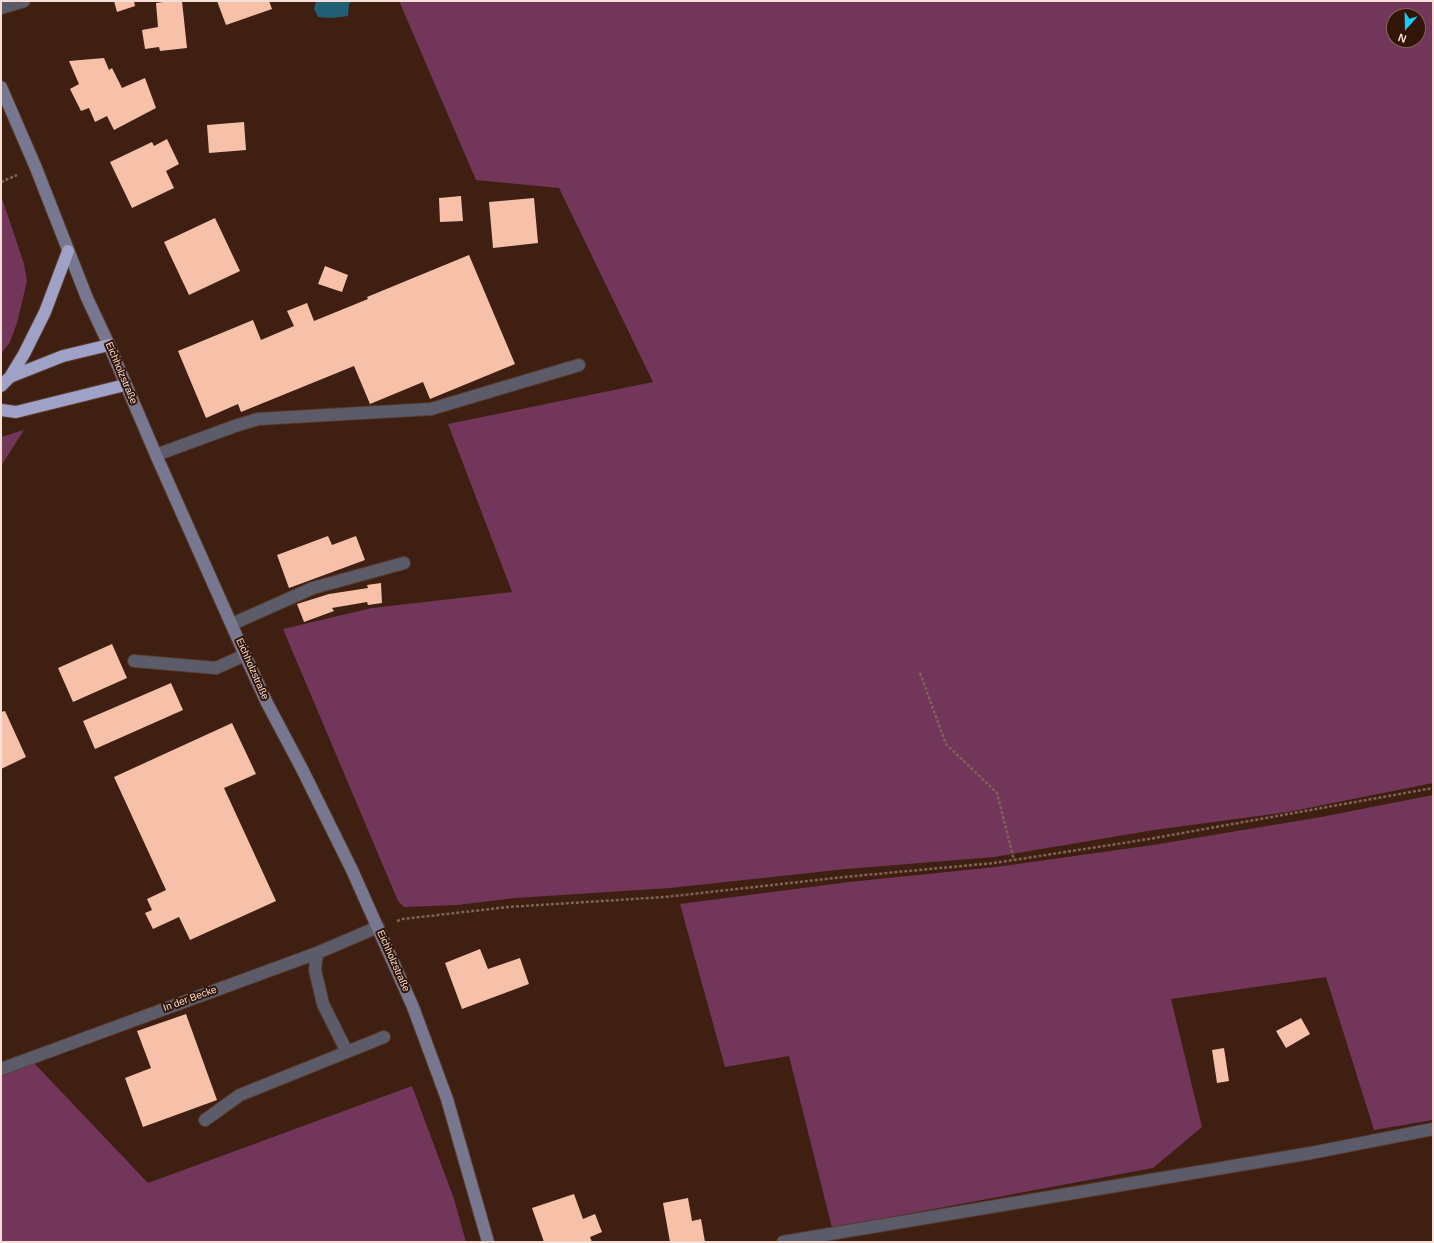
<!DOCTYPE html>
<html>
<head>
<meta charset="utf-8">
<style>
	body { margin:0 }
	#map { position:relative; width:1434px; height:1243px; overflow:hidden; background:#3e1f11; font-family:Helvetica,sans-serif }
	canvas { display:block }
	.frame { position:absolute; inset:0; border:2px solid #f5dfd6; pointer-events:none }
	.north { position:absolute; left:1386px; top:8px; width:40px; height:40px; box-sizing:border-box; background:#331507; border:1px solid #81665a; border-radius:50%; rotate:200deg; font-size:11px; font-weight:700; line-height:16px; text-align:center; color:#f5dfd6 }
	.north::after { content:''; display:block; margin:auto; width:14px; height:18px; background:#19cafc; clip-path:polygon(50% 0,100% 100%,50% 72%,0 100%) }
</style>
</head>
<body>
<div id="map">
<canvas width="1434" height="1243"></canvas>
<div class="frame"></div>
<div class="north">N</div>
</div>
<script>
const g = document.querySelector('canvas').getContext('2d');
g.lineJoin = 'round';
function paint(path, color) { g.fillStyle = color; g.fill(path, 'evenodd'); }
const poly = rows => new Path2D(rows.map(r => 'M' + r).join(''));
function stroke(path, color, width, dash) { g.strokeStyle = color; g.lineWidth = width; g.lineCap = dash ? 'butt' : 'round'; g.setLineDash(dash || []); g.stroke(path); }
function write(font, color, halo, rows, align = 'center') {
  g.font = font + ' Helvetica,sans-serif'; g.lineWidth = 4; g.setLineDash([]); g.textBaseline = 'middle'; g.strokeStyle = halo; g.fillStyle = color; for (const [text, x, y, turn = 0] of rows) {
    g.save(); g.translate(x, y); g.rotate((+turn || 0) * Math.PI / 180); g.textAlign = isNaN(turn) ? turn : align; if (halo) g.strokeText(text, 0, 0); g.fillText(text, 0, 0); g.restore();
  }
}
paint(poly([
	[399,1,1433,1,1433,783,1288,812,1154,830,994,857,846,869,670,888,515,898,457,905,404,907,398,901,283,629,372,608,512,592,448,424,653,382,559,188,476,180],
	[1394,16,1418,16,1418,40,1394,40],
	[1,195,24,264,27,281,17,323,10,342,1,354],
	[24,430,1,466,1,437],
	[1433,795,1433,1120,1374,1130,1326,977,1171,999,1202,1127,1153,1168,832,1228,789,1056,725,1067,680,904,849,882,996,867,1153,845,1321,817],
	[34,1063,148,1183,412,1086,454,1199,466,1242,1,1242,1,1074]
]), '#72365a');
paint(poly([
	[316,1,352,1,349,4,348,16,332,18,318,17,314,9]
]), '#205f74');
paint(poly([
	[114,1,134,1,135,6,117,12],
	[171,1,182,1,187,48,160,51,159,47,145,49,142,30,158,27,156,3],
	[217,1,269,1,272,9,226,25],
	[104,58,109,70,112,68,122,88,145,78,156,108,114,130,107,116,95,122,89,108,81,111,70,89,79,84,69,61],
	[244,122,246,150,209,153,207,125],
	[167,139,179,164,166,171,174,188,132,208,110,162,152,142,154,146],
	[461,196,463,221,440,222,439,198],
	[534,198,538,243,493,248,489,202],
	[215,218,240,271,189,295,164,242],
	[469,255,515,364,430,399,423,382,370,404,354,366,241,412,238,404,206,418,178,351,253,320,261,340,294,326,287,311,307,303,314,321,368,299,367,297],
	[325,266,348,275,342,292,318,284],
	[328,536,332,545,356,536,365,560,289,588,277,555],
	[381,583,382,603,368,605,367,602,332,608,334,611,304,622,297,604,329,594,368,588,367,585],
	[112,644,127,678,73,702,58,668],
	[171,683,183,710,95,749,83,721],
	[5,711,26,757,1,769,1,712],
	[232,723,256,774,224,788,276,901,190,940,179,917,153,929,145,913,152,910,147,899,166,890,114,777],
	[480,949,488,969,520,958,529,984,462,1009,445,963],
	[186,1014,217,1100,143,1127,125,1078,151,1068,137,1031],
	[1301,1018,1310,1034,1286,1048,1276,1031],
	[1224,1048,1229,1081,1217,1083,1212,1050],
	[574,1194,583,1219,595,1214,602,1232,590,1237,592,1242,544,1242,532,1208],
	[688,1198,692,1221,701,1219,705,1242,670,1242,663,1203]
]), '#f7c1a9');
const lane = poly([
	[156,455,235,426,258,419,431,409,579,365],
	[232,624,313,588,404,563],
	[134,661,216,668,245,655],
	[317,953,315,970,323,1004,347,1052],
	[1,1069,317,953,378,927],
	[205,1120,240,1095,384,1037],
	[783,1242,1311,1153,1433,1129]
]);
const street = poly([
	[1,8,24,1]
]);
const secondary = poly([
	[1,87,36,168,87,298,109,345,156,455,245,655,267,703,301,767,352,870,413,1007,447,1099,488,1242]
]);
const highway = poly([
	[10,377,24,354,45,312,68,251],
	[1,386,10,377,63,356,109,345],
	[1,410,16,412,125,385]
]);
stroke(lane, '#583a2d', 14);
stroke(street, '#583a2d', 14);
stroke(secondary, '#583a2d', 14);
stroke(highway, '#583a2d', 14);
stroke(poly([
	[1,182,17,175],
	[920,673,946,744,997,793,1014,860],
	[397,921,403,919,508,907,665,897,844,877,994,863,1149,839,1433,788]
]), '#7f6357', 2.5, [3, 2]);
stroke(lane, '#5b5b6a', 12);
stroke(street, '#5b5b6a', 12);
stroke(secondary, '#77778f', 12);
stroke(highway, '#a0a1c6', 12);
write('10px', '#f5dfd6', '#331507', [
	["Eichholzstraße",121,373,67],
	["Eichholzstraße",252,669,66],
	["Eichholzstraße",393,961,66],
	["In der Becke",190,999,-20]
]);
</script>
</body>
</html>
